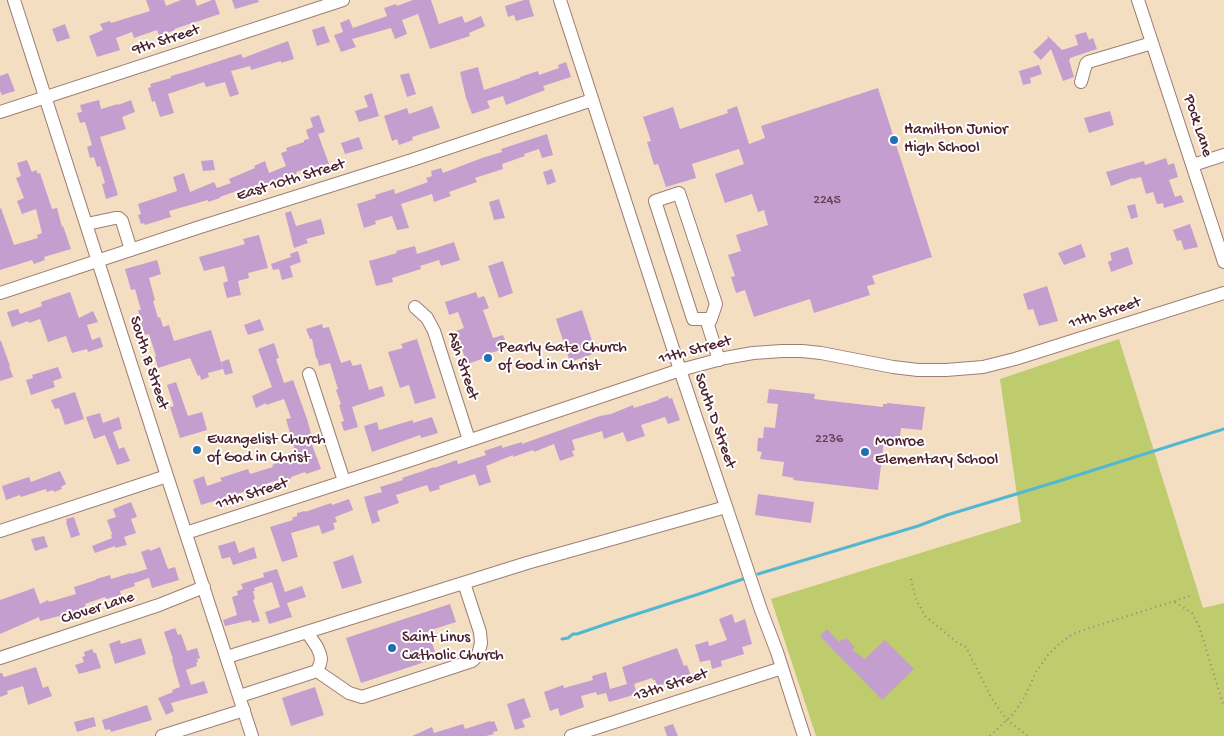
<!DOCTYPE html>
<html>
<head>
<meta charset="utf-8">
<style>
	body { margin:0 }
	canvas { display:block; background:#f4dec1 }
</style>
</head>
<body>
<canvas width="1224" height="736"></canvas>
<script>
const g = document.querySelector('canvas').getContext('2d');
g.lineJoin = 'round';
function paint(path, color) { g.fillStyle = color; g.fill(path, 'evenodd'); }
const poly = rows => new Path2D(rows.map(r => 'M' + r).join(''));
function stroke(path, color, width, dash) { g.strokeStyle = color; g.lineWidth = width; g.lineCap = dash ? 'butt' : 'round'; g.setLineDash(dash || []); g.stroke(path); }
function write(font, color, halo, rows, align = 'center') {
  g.font = font + ' "Gochi Hand",sans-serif'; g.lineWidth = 4; g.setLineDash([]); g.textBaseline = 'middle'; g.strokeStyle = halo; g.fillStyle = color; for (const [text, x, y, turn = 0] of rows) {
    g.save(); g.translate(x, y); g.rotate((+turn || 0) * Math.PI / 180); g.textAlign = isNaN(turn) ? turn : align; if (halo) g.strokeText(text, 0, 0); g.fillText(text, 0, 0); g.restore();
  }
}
paint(poly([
	[1119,339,1203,608,1224,603,1224,736,816,736,771,599,1021,522,1000,379]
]), '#becc6e');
stroke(poly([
	[758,574,918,526,947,515,1056,482,1224,429],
	[562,639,568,638,573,634,577,634,615,621,702,593,746,578]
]), '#52b7d1', 3);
paint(poly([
	[146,0,164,0,166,6,181,0,195,0,197,6,212,0,215,0,220,14,174,29,175,30,159,36,157,30,134,38,132,32,116,38,120,50,97,57,89,36,103,30,100,24,110,21,111,23,150,11],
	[232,0,258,0,259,2,235,9],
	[413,0,431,0,439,24,462,16,465,23,481,16,485,26,469,33,470,36,430,49,418,14,402,20,407,34,395,39,391,28,352,39,356,47,341,52,334,35,343,32,340,23,349,19,353,28,387,16,384,8,396,4,397,6],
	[524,0,529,0,534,16,516,21,514,15,508,17,505,6],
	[65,24,70,38,57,42,52,29],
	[324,26,330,42,317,46,312,30],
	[1086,32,1089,40,1093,38,1097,49,1070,58,1070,59,1069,60,1074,77,1063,81,1051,49,1041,60,1033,52,1048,38,1047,35,1062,50,1078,45,1075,35],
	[288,41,294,59,281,63,281,61,251,70,250,66,231,71,239,94,230,97,225,82,206,87,204,82,168,94,174,113,160,117,155,101,152,102,148,88,151,87,150,84,171,78,171,76,185,72,241,54,243,58],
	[566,62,571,77,543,86,545,90,506,105,503,96,487,101,490,108,472,114,466,98,460,72,478,67,484,90,520,78,520,77,538,71,539,75,559,68,558,65],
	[1039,65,1042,74,1030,78,1031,83,1023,85,1019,71],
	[8,73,15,91,2,95,0,91,0,76],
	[409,73,416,94,407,97,400,75],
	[878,88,932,257,872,276,875,284,867,286,870,295,814,313,810,299,754,317,745,290,736,293,731,277,735,276,728,255,741,251,736,235,768,225,764,210,758,212,752,194,725,203,715,174,744,164,739,149,692,164,696,178,666,187,658,164,654,165,647,142,651,141,643,117,673,107,680,129,728,113,727,110,737,106,749,144,765,138,761,126],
	[372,93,379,116,359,122,355,111,368,107,364,96],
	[99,100,101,109,118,104,118,105,131,100,135,112,122,117,126,129,100,137,118,195,106,199,102,184,105,183,100,166,97,167,94,157,90,158,87,147,92,145,85,122,80,123,77,113,82,112,80,105],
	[432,106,440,128,412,137,413,140,399,145,397,139,392,141,384,116,407,108,409,114],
	[1110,111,1114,125,1089,133,1084,118],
	[319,115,325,132,318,134,329,164,313,168,313,166,296,172,297,174,267,185,266,183,243,192,242,189,220,197,220,198,208,202,208,200,169,211,171,217,145,225,144,223,141,224,138,215,141,214,138,204,177,191,173,177,184,173,190,192,214,182,217,188,231,183,229,179,255,168,254,166,265,161,269,173,286,166,281,153,287,151,286,148,304,142,304,140,309,139,306,130,313,127,310,118],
	[547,134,553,155,542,158,539,149,524,154,525,156,502,164,503,169,475,178,477,182,449,192,451,196,434,202,432,194,401,204,409,228,397,230,392,216,375,221,376,224,364,228,357,204,376,198,375,195,394,189,395,194,428,182,426,178,432,176,431,171,441,168,443,173,482,158,502,152,501,149],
	[359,137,363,149,345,154,341,143],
	[1166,158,1168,165,1174,163,1178,177,1169,180,1175,197,1181,195,1184,202,1164,208,1163,203,1157,204,1153,192,1146,194,1141,177,1133,179,1133,178,1111,186,1106,172,1144,161,1145,165],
	[27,160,32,172,36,170,38,174,40,173,52,209,57,208,62,227,63,226,71,249,44,257,45,260,34,264,32,260,0,270,0,209,1,208,14,245,38,238,37,235,42,233,36,209,22,214,17,201,24,198,16,178,21,176,17,163],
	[213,160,215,170,203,171,201,161],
	[552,169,556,182,547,185,543,172],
	[499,199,505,218,494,220,489,202],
	[1135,204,1138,217,1131,219,1127,206],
	[291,211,296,226,321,219,325,234,306,239,308,243,294,248,285,213],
	[1190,224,1198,247,1184,250,1181,240,1177,241,1173,230],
	[259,235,268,268,248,273,249,278,238,281,241,295,227,298,223,283,228,281,224,266,204,271,199,257,245,244,243,239],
	[454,242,460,260,441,266,439,260,420,266,421,269,392,278,393,282,376,286,369,261,397,253,396,251,415,246,417,254],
	[1081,244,1086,257,1064,265,1058,253],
	[1128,247,1133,264,1111,272,1108,262,1112,260,1110,253],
	[298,251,301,262,290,266,293,277,282,280,279,269,273,270,271,264,291,257,290,254],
	[157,260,161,274,149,278,155,300,153,301,158,318,160,317,163,327,169,325,174,341,211,330,223,369,208,373,209,377,201,380,200,375,198,376,190,358,158,368,155,357,156,356,149,334,145,335,141,323,142,323,138,310,141,310,135,289,131,290,125,269],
	[503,261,513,293,499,298,488,266],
	[1047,286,1058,321,1039,326,1033,309,1028,310,1023,294],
	[70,292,79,318,93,311,98,322,87,325,92,340,100,337,103,347,88,352,87,349,72,353,66,336,48,342,40,319,29,323,28,321,12,327,7,312,18,309,20,314,42,306,41,302],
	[476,292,478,298,484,296,489,308,483,310,493,338,503,335,508,348,490,353,491,356,467,364,456,331,464,328,458,312,449,315,445,302],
	[582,310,596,353,570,362,556,319],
	[260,319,264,330,248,335,244,325],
	[322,324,323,328,329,327,341,363,350,360,353,366,361,364,369,390,382,386,385,396,352,407,358,427,344,431,341,422,344,421,339,405,341,404,336,390,338,389,330,363,319,366,317,358,316,358,312,339,310,339,306,329],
	[417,339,436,398,415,404,409,385,400,388,388,352,403,348,401,344],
	[0,341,1,341,10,366,9,366,13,377,0,381],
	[274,343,279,358,276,359,284,383,293,380,307,419,313,441,311,442,321,469,306,474,305,472,291,477,292,478,284,481,284,478,263,485,264,488,256,490,256,488,201,505,193,480,204,476,207,486,222,481,220,478,248,469,250,474,273,467,272,465,296,457,293,451,295,451,286,419,291,418,284,399,266,405,266,403,256,408,252,396,272,387,258,349],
	[229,359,233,373,225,375,221,362],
	[58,367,62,378,53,381,55,387,31,395,26,380,33,378,32,375],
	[176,382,188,416,202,412,207,430,180,438,170,407,174,406,167,385],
	[769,389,815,394,814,399,883,407,883,404,887,404,887,403,925,407,922,430,901,428,899,443,884,441,878,490,793,480,794,478,782,476,784,462,760,459,762,452,757,451,758,438,763,438,764,427,775,428,778,404,767,403],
	[75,392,84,419,65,425,59,408,55,409,51,400],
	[668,396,669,399,672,398,680,420,668,424,665,417,641,425,645,436,627,442,623,432,604,439,602,431,572,440,575,450,572,451,574,456,560,461,554,444,534,452,533,450,513,457,513,455,486,466,491,482,479,486,475,474,439,486,440,489,430,492,427,485,396,495,399,503,377,511,380,521,372,524,364,497,382,492,380,487,403,480,402,478,423,471,434,467,434,468,457,460,458,464,486,455,484,451,502,445,502,448,522,442,522,444,600,416,611,414,633,405,634,408,659,400,659,399],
	[100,413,103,423,119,417,122,429,113,432,119,449,124,447,130,461,117,465,105,435,94,439,86,417],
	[432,417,438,433,421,438,420,435,372,452,364,426,377,422,379,430,413,420,413,423],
	[60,471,66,484,61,487,62,489,54,492,53,490,47,492,46,489,21,497,20,495,6,500,2,486,29,477,31,482],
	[758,494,814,502,811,523,755,515],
	[349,499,353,510,335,517,337,522,333,523,335,529,322,534,319,525,291,533,298,557,282,562,270,527,293,520,292,518,297,516,297,513,305,511,305,512,331,503,332,505],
	[131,502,137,517,131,519,136,533,124,537,127,545,115,548,115,546,95,553,92,546,112,538,111,535,112,534,107,520,116,517,113,509],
	[74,517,80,535,71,538,66,522,67,522,66,519],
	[44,536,48,547,35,551,31,539],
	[235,541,239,553,254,547,257,558,233,565,230,557,222,559,218,546],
	[160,547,168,569,175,567,179,580,152,588,149,578,134,583,135,586,120,591,121,595,106,599,105,597,85,604,86,607,70,613,71,614,59,618,59,616,40,621,39,617,0,634,0,600,34,588,40,604,48,600,49,602,76,594,74,587,96,580,96,579,110,575,111,579,131,573,131,574,147,569,141,552,149,549,150,551],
	[353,555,362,583,342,589,333,562],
	[277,569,285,592,302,586,306,597,287,603,292,617,269,624,265,612,280,607,272,582,254,588,255,591,253,591,255,599,253,600,260,621,252,623,251,620,225,626,223,620,237,615,232,597,238,595,237,591,243,589,241,584,264,577,263,573],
	[450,604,456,622,428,631,437,658,361,683,346,638],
	[732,614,735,623,745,619,752,644,742,647,744,654,721,661,722,666,712,669,710,660,700,662,695,645,708,641,709,646,727,640,719,619],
	[175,628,178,635,181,634,187,651,197,648,200,658,197,659,198,662,196,663,197,666,186,670,191,685,204,681,208,693,171,703,174,711,166,715,158,698,173,692,172,690,180,687,172,659,173,659,164,632],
	[827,629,839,642,842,639,844,640,846,638,855,647,852,650,865,659,885,640,914,669,882,700,820,636],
	[141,638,146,654,115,664,109,644,120,640,121,644],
	[677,648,684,666,687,665,691,676,657,686,655,680,653,680,652,678,634,684,637,694,609,702,606,693,597,695,596,692,581,696,584,707,560,716,558,708,550,711,544,692,563,685,564,688,593,680,592,676,606,672,610,689,627,684,622,667],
	[92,649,94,653,96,653,101,668,79,674,75,665,84,662,82,657,85,656,84,652],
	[36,667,43,688,48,686,52,696,28,705,23,686,7,691,8,694,0,697,0,673,2,673,4,677],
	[315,687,324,715,291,726,282,698],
	[524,698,531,717,522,720,525,727,515,730,507,704],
	[147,705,152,720,111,732,110,729,105,730,102,720],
	[94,717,96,726,77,732,74,722],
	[490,721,491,722,494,721,498,731,493,732,494,734,486,736,412,736,432,727,434,733,463,724,465,729],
	[673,724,678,736,667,736,664,727]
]), '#c49ece');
const minor = poly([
	[14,0,167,476,252,736],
	[560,0,680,370,761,610,777,652,804,736],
	[1138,0,1224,262],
	[1081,82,1086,64,1088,62,1152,43],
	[0,112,343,0],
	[1193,165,1224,155],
	[87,224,115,218,119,218,122,221,131,250],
	[0,293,200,227,412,160,592,100],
	[415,307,427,318,434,331,469,440],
	[711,319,693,319,655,201,679,193,716,304,711,319,708,325,719,360],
	[309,374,344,481],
	[0,531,167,476],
	[186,533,417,458,680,370,725,358,753,353,782,351,802,351,821,353,893,367,918,370,946,370,983,367,1015,359,1224,293],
	[227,657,527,563,726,507],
	[0,658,159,605,204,587],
	[317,671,349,693,362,697,472,661,478,655,481,643,480,632,464,583],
	[240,696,317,671,320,664,321,659,320,654,317,647,307,632],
	[162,736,244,710],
	[571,736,782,668]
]);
stroke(minor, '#9f7e76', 14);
stroke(poly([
	[911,579,916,599,925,616,958,643,966,647,992,699,1007,720,1028,736],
	[1175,602,1192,613,1199,626,1224,707],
	[990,736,1014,713,1024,698,1036,672,1048,655,1060,643,1073,634,1090,628,1190,596]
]), '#9f7e76', 2, [1, 4]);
stroke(minor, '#fff', 12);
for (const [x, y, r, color] of [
	[894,140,5,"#1f6fb2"],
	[488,358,5,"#1f6fb2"],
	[197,450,5,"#1f6fb2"],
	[865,452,5,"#1f6fb2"],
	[392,648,5,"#1f6fb2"]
]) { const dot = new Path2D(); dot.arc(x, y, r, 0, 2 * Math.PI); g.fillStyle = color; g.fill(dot); stroke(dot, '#fff', 2); }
write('14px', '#683f54', null, [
	["2245",827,201],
	["2236",829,440]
]);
write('16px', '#4a1f2b', '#fff', [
	["9th Street",166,41,-18],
	["Pock Lane",1197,126,72],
	["East 10th Street",291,181,-17],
	["11th Street",1105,314,-18],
	["11th Street",695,351,-15],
	["South B Street",148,363,72],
	["Ash Street",462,366,72],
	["South D Street",714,421,71],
	["11th Street",252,495,-18],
	["Clover Lane",98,609,-18],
	["13th Street",671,686,-18]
]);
write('16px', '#4a1f2b', '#fff', [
	["Hamilton Junior",904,131],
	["High School",904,149],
	["Pearly Gate Church",498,349],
	["of God in Christ",498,367],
	["Evangelist Church",207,441],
	["of God in Christ",207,459],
	["Monroe",875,443],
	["Elementary School",875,461],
	["Saint Linus",402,639],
	["Catholic Church",402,657]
], 'left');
</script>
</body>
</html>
